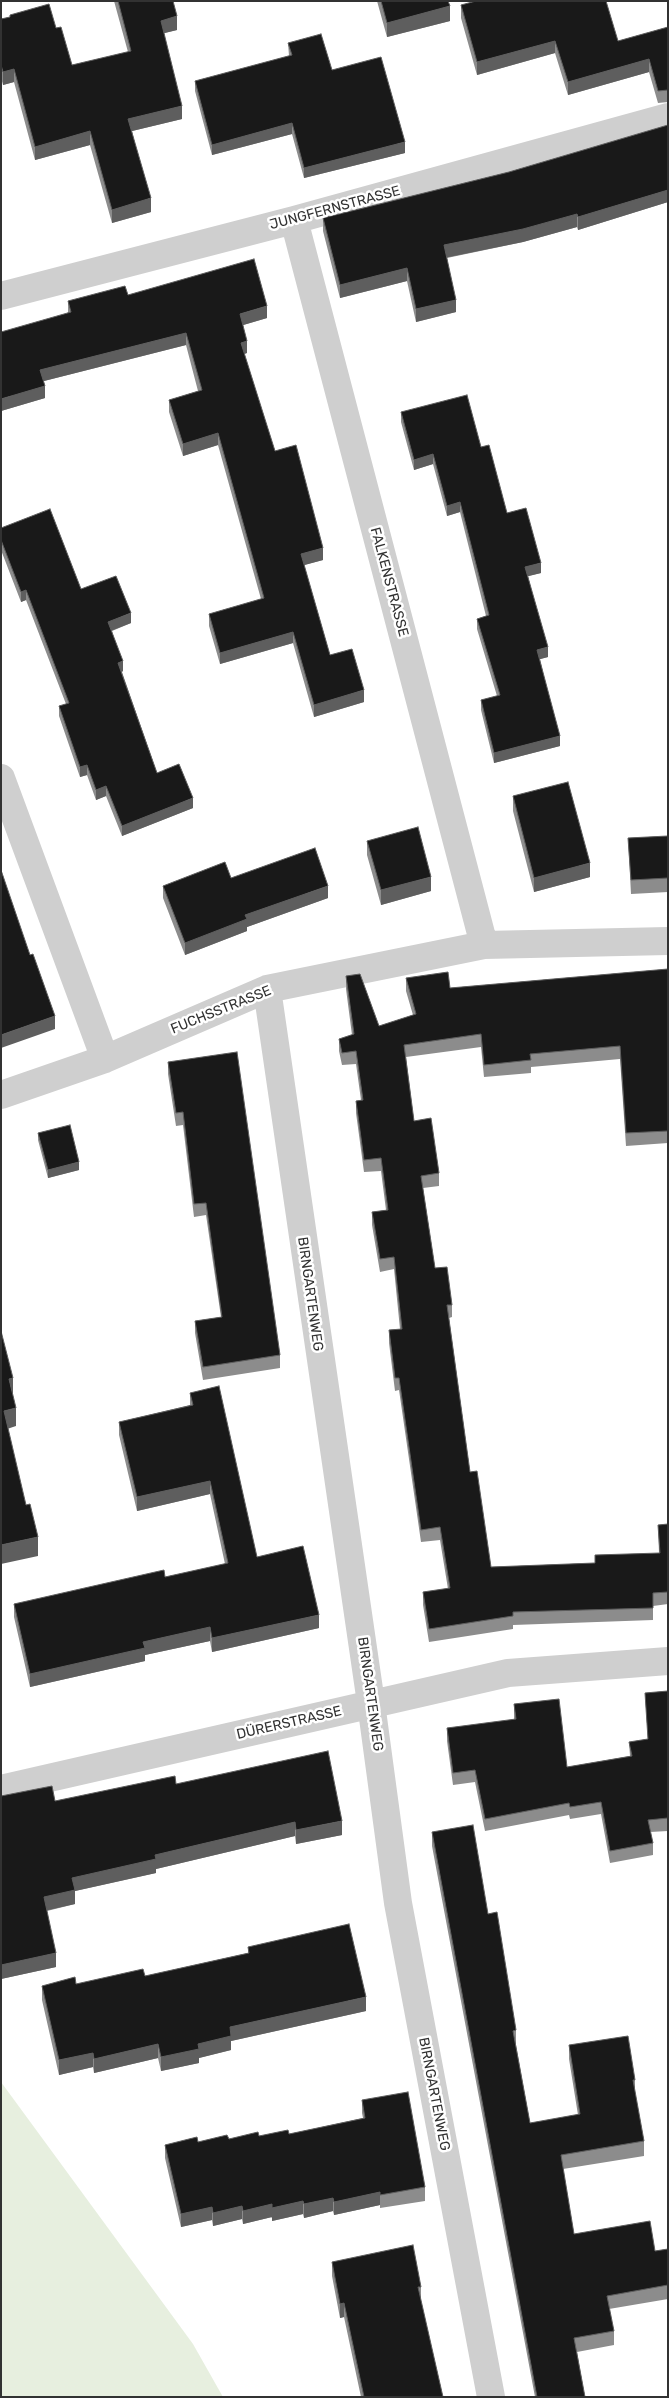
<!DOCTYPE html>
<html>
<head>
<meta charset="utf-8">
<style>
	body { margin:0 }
	#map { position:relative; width:669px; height:2398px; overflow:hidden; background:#fff; font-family:Rubik,sans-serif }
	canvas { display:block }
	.frame { position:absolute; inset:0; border:2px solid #323232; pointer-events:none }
</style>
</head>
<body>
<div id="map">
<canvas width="669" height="2398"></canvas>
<div class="frame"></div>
</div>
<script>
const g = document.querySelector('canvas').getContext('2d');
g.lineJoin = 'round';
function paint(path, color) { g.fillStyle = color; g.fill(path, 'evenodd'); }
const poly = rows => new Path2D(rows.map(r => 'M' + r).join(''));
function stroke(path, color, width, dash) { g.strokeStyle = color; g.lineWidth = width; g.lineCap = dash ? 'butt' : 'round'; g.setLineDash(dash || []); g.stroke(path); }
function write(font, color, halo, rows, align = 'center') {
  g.font = font + ' Rubik,sans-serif'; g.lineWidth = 5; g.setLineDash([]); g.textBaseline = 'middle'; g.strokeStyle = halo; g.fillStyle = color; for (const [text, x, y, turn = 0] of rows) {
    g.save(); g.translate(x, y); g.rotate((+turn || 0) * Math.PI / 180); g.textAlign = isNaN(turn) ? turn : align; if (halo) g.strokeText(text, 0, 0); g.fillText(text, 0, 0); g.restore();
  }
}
paint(poly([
	[1,2082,193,2344,223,2397,1,2397]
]), '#e7efdf');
stroke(poly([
	[294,220,484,945],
	[1,296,294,220,668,117],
	[1,778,105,1059],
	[267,989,371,1703,398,1903,491,2397],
	[1,1095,105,1059,267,989,484,945,668,941],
	[1,1789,508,1673,668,1661]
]), '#cfcfcf', 28);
paint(poly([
	[114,1,173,1,177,30,164,33,182,119,132,131,151,212,112,223,90,145,35,160,14,82,3,85,1,78,1,19,10,17,10,15,56,28,72,65,128,52],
	[377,1,448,1,450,21,387,37],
	[461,5,618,41,668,27,668,102,658,103,649,72,568,95,555,53,477,75,461,18],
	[288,43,332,70,405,153,304,178,292,134,212,155,195,91,195,81,289,56],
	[668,120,668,202,578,230,577,227,523,242,447,258,456,312,416,322,407,281,340,298,323,231,323,218,509,172,667,126,667,121],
	[128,295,267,318,243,325,247,353,244,354,275,451,323,560,304,565,330,655,364,702,314,717,293,643,220,664,209,626,209,614,261,599,218,445,183,456,169,412,169,400,198,391,186,345,44,381,45,398,1,411,68,312,68,301],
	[401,412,481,447,507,513,541,573,528,576,548,657,540,659,560,746,494,763,481,710,481,700,497,696,477,629,477,619,486,616,460,512,447,516,433,464,414,470,401,422],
	[1,528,81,589,131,623,112,631,123,671,122,672,157,773,193,808,122,836,106,796,96,800,87,775,80,777,59,716,59,706,66,704,26,600,21,602,1,550],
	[513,796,590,877,534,892,513,811],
	[668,836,668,892,631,894,628,838],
	[367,841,431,891,381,905,367,855],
	[231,878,328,898,247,927,247,931,185,955,163,898,163,886],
	[668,969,668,1143,626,1146,620,1059,531,1067,531,1073,484,1077,481,1047,406,1057,414,1121,439,1173,439,1186,423,1188,435,1268,452,1305,452,1317,449,1318,470,1472,491,1567,595,1563,659,1553,658,1525,668,1524,668,1604,653,1606,653,1620,513,1625,513,1629,429,1642,423,1605,423,1592,448,1589,440,1540,421,1542,399,1390,395,1391,389,1343,389,1330,400,1329,394,1269,380,1272,372,1225,372,1212,386,1210,381,1171,364,1172,356,1113,356,1101,361,1100,356,1064,342,1065,339,1051,339,1039,352,1035,346,989,346,976,379,1026,413,1015,406,991,406,978,450,988],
	[168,1062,280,1355,280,1368,203,1380,195,1333,195,1321,221,1317,206,1215,194,1217,183,1125,176,1126,168,1074],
	[38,1133,79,1170,48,1178,38,1140],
	[190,1393,257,1557,319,1628,212,1652,210,1641,145,1655,145,1661,30,1687,14,1617,14,1604,165,1577,225,1564,210,1494,137,1511,119,1435,119,1422,190,1405],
	[668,1691,668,1831,650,1832,653,1843,653,1855,610,1863,601,1814,570,1819,569,1815,485,1831,475,1782,453,1785,447,1741,447,1728,514,1720,514,1704,567,1767,630,1756,629,1742,648,1739,645,1693],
	[176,1784,342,1835,296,1844,295,1836,156,1869,156,1873,75,1891,75,1904,47,1911,56,1967,1,1979,1,1796,55,1801],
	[432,1832,488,1914,516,2030,516,2045,530,2123,578,2115,569,2059,569,2045,635,2080,635,2093,644,2141,644,2156,563,2169,574,2234,655,2251,668,2249,668,2299,609,2309,614,2331,614,2345,577,2352,585,2397,535,2397,432,1846],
	[248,1947,366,2011,231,2041,231,2050,199,2058,199,2063,161,2071,158,2058,94,2073,93,2067,59,2075,42,2000,42,1986,76,1984,145,1976,248,1953],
	[362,2100,425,2187,425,2201,380,2208,380,2205,334,2215,333,2211,304,2218,303,2214,272,2221,272,2217,243,2224,242,2219,213,2226,212,2220,181,2227,165,2158,165,2145,289,2134,363,2118,362,2113],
	[332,2262,421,2287,421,2301,443,2397,361,2397,344,2317,340,2318,332,2276]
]), '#8c8c8c');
paint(poly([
	[450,6,450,21,387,37,387,23],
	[177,16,177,30,161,34,161,21],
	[555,41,555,53,477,75,477,62],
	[649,59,649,72,568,95,568,82],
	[14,69,14,82,3,85,3,72],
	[182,106,182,119,128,132,128,119],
	[292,123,292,134,212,155,212,145],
	[90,131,90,145,35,160,35,147],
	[405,142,405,153,304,178,304,168],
	[668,190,668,202,578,230,578,217],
	[151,198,151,212,112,223,112,210],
	[577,214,577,227,523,242,444,258,444,245],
	[407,268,407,281,340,298,340,285],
	[456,300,456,312,416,322,416,309],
	[267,306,267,318,240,326,240,314],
	[186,333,186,345,40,382,40,370],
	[247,341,247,353,241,355,241,343],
	[45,386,45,398,1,411,1,399],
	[218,433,218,445,183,456,183,444],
	[433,454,433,464,414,470,414,460],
	[460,502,460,512,447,516,447,506],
	[323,548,323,560,301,566,301,554],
	[541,563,541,573,525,577,525,567],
	[26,590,26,600,21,602,21,592],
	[131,613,131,623,108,632,108,622],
	[293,632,293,643,220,664,220,653],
	[548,647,548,657,537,660,537,650],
	[123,661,123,671,118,673,118,663],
	[364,690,364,702,314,717,314,705],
	[560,736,560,746,494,763,494,753],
	[87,765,87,775,80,777,80,767],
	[106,786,106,796,96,800,96,790],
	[193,798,193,808,122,836,122,826],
	[590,863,590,877,534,892,534,878],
	[431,877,431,891,381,905,381,890],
	[328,886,328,898,247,927,247,931,185,955,185,943,245,915],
	[55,1016,55,1029,1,1048,1,1035],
	[79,1162,79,1170,48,1178,48,1170],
	[13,1378,13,1397,9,1379],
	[16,1408,16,1426,4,1430,4,1411],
	[210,1481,210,1494,137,1511,137,1497],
	[38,1537,38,1556,1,1564,1,1545],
	[319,1615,319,1628,212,1652,212,1638],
	[210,1627,210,1641,145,1655,145,1661,30,1687,30,1674,143,1642],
	[342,1821,342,1835,296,1844,296,1830],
	[295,1822,295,1836,156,1869,156,1873,75,1891,75,1904,44,1911,44,1897,72,1878,155,1855],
	[56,1953,56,1967,1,1979,1,1965],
	[366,1997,366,2011,231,2041,231,2050,199,2058,199,2063,161,2071,161,2057,198,2044,230,2027],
	[158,2044,158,2058,94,2073,94,2059],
	[93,2053,93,2067,59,2075,59,2060],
	[380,2192,380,2205,334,2215,334,2202],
	[333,2198,333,2211,304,2218,304,2204],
	[303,2201,303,2214,272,2221,272,2208],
	[272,2204,272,2217,243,2224,243,2211],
	[242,2206,242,2219,213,2226,213,2213],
	[212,2207,212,2220,181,2227,181,2214],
	[344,2303,344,2317,340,2318,340,2304]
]), '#5e5e5e');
const building = poly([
	[118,1,173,1,177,16,161,21,182,106,128,119,151,198,112,210,90,131,35,147,14,69,3,72,1,65,1,19,10,17,10,15,49,4,56,28,61,27,72,65,131,51,118,1],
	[381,1,448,1,450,6,387,23,381,1],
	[476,1,606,1,618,41,668,27,668,90,658,91,649,59,568,82,555,41,477,62,461,5,476,1],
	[321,34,332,70,381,57,405,142,304,168,292,123,212,145,195,81,292,55,288,43,321,34],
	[668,125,668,190,578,217,577,214,523,229,444,245,456,300,416,309,407,268,340,285,323,218,509,172,668,125],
	[254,259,267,306,240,314,247,341,241,343,275,451,296,445,323,548,301,554,330,655,352,649,364,690,314,705,293,632,220,653,209,614,264,598,218,433,183,444,169,400,202,390,186,333,40,370,45,386,1,399,1,332,71,312,68,301,125,286,128,295,254,259],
	[467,395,481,447,489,445,507,513,526,508,541,563,525,567,548,647,537,650,560,736,494,753,481,700,500,695,477,619,489,615,460,502,447,506,433,454,414,460,401,412,467,395],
	[50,509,81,589,116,576,131,613,108,622,123,661,118,663,157,773,179,764,193,798,122,826,106,786,96,790,87,765,80,767,59,706,69,703,26,590,21,592,1,540,1,528,50,509],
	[568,782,590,863,534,878,513,796,568,782],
	[418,827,431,877,381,890,367,841,418,827],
	[668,836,668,878,631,880,628,838,668,836],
	[315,848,328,886,245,915,247,919,185,943,163,886,225,862,231,878,315,848],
	[1,870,30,955,33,954,55,1016,1,1035,1,870],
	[668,969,668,1131,626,1133,620,1046,530,1054,531,1060,484,1065,481,1034,404,1045,414,1121,431,1118,439,1173,421,1176,435,1268,447,1267,452,1305,447,1305,470,1472,477,1471,491,1567,595,1563,595,1555,660,1553,658,1525,668,1524,668,1592,653,1593,653,1608,513,1612,513,1616,429,1629,423,1592,450,1588,440,1527,421,1530,399,1378,395,1378,389,1330,402,1329,394,1257,380,1259,372,1212,388,1210,381,1158,364,1160,356,1101,363,1100,356,1051,342,1053,339,1039,354,1034,346,976,360,974,379,1026,416,1014,406,978,448,972,450,988,668,969],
	[237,1052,280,1355,203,1367,195,1321,222,1317,206,1203,194,1204,183,1112,176,1113,168,1062,237,1052],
	[70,1125,79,1162,48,1170,38,1133,70,1125],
	[1,1331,13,1378,9,1379,16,1408,4,1411,26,1505,30,1504,38,1537,1,1545,1,1331],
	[219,1386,257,1557,303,1546,319,1615,212,1638,210,1627,143,1642,145,1648,30,1674,14,1604,164,1570,165,1577,228,1563,210,1481,137,1497,119,1422,193,1405,190,1393,219,1386],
	[668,1691,668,1818,648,1820,653,1843,610,1851,601,1802,570,1807,569,1803,485,1819,475,1770,453,1773,447,1728,516,1719,514,1704,559,1699,567,1767,632,1756,629,1742,648,1739,645,1693,668,1691],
	[328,1751,342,1821,296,1830,295,1822,155,1855,156,1859,72,1878,75,1890,44,1897,56,1953,1,1965,1,1796,52,1786,55,1801,175,1776,176,1784,328,1751],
	[473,1825,488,1914,497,1912,516,2030,513,2031,530,2123,580,2114,569,2045,628,2036,635,2080,633,2080,644,2141,561,2155,574,2234,650,2221,655,2251,668,2249,668,2285,607,2296,614,2331,574,2338,585,2397,537,2397,432,1832,473,1825],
	[349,1924,366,1997,230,2027,231,2036,198,2044,199,2049,161,2057,158,2044,94,2059,93,2053,59,2060,42,1986,75,1977,76,1984,143,1969,145,1976,249,1953,248,1947,349,1924],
	[408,2092,425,2187,380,2195,380,2192,334,2202,333,2198,304,2204,303,2201,272,2208,272,2204,243,2211,242,2206,213,2213,212,2207,181,2214,165,2145,197,2137,198,2142,227,2135,229,2139,258,2132,259,2136,288,2130,289,2134,365,2118,362,2100,408,2092],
	[413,2245,421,2287,418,2287,443,2397,364,2397,344,2303,340,2304,332,2262,413,2245]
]);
paint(building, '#191919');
stroke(building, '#5e5e5e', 1);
write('14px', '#323232', '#fff', [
	["JUNGFERNSTRASSE",335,208,-15],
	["FALKENSTRASSE",389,582,75],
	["FUCHSSTRASSE",221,1010,-22],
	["BIRNGARTENWEG",310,1294,82],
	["BIRNGARTENWEG",370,1694,82],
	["DÜRERSTRASSE",289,1723,-13],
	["BIRNGARTENWEG",434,2094,79]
]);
</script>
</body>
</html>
